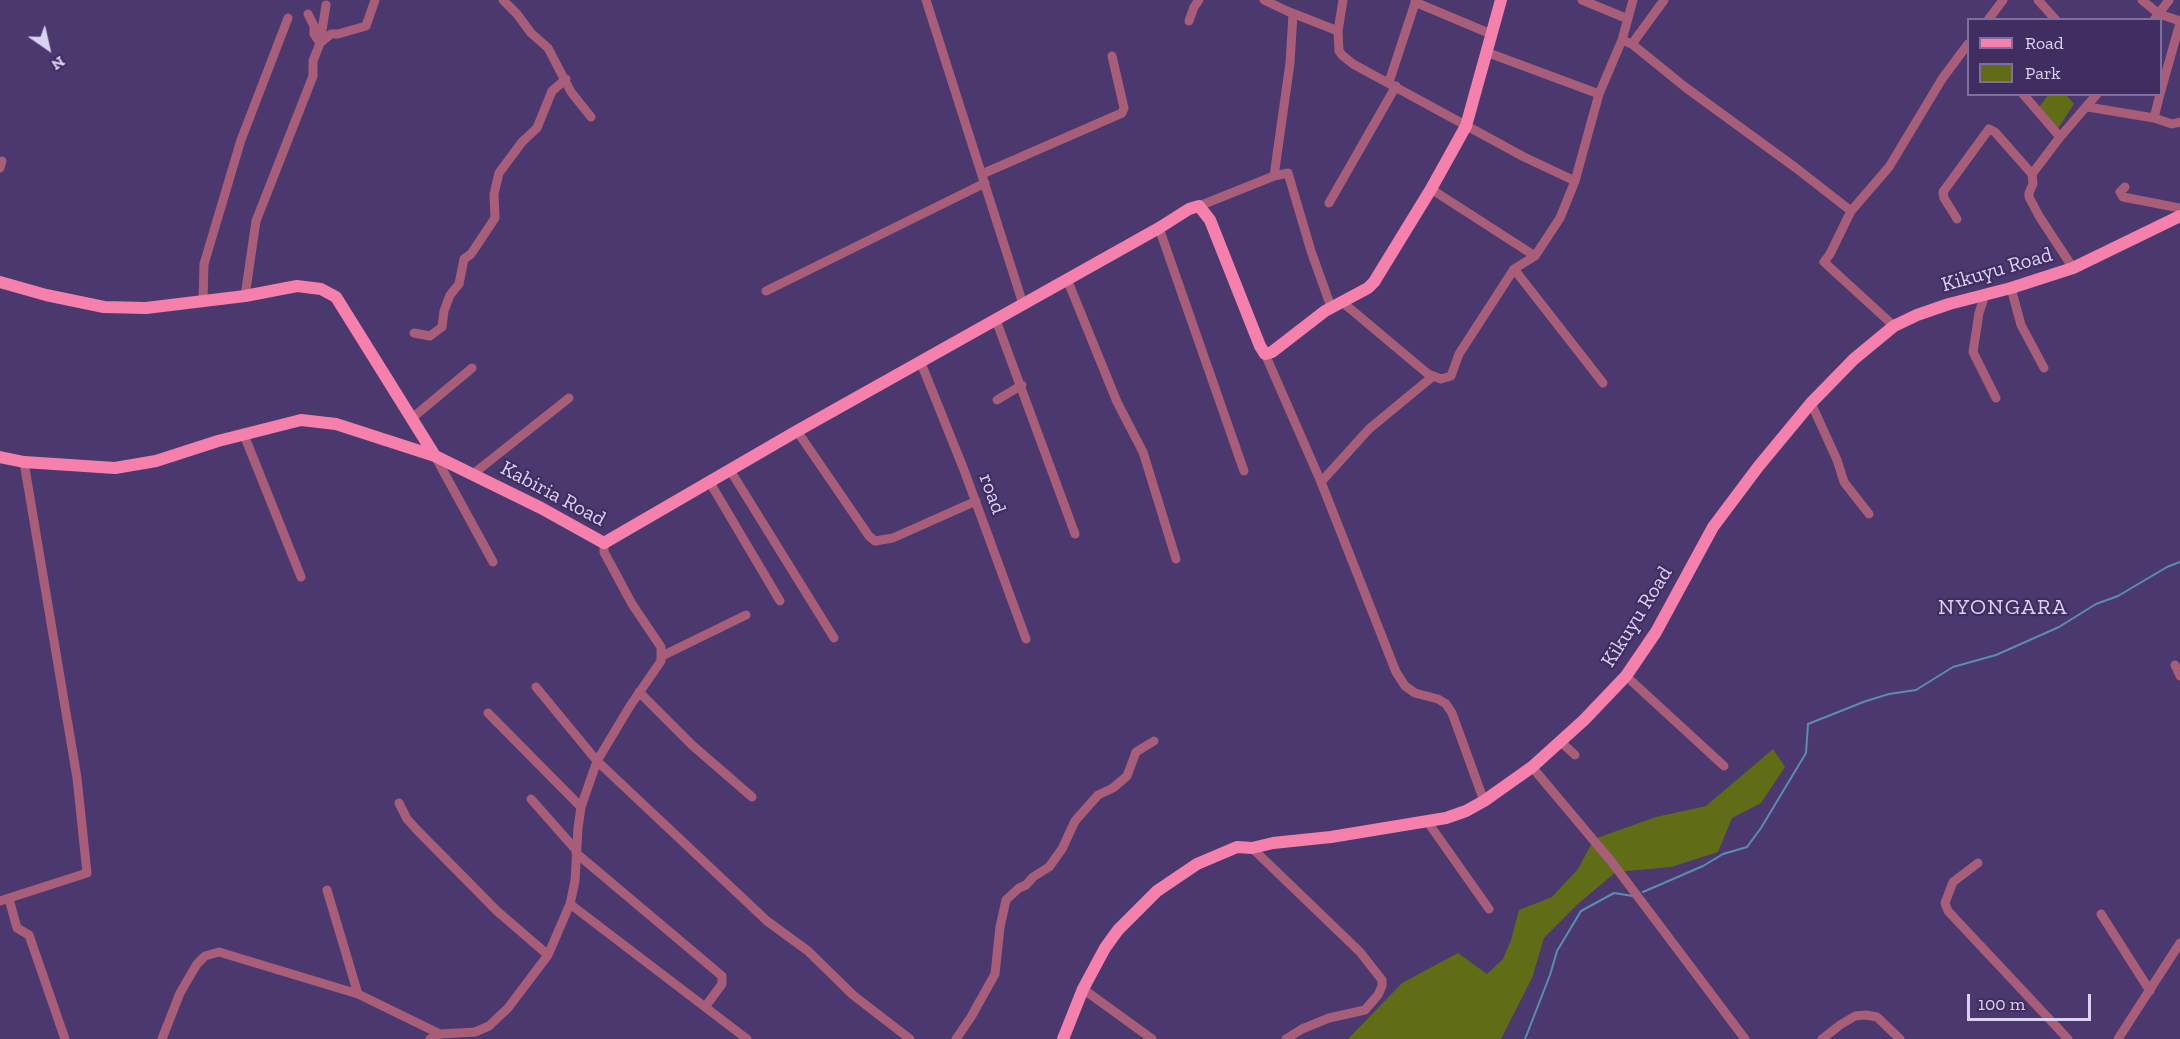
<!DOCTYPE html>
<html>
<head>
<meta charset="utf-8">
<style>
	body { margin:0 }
	#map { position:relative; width:2180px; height:1039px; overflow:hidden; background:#4a386e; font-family:"Zilla Slab",serif }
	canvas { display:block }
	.legend { position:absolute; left:1967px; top:18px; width:195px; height:78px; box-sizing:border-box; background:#402d62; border:2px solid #7e6f9c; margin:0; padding:8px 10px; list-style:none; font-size:18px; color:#dad2f2 }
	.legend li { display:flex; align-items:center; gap:12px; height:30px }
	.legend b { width:30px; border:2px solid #7e6f9c }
	.north { position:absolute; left:18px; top:18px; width:60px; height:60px; -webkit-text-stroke:4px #402d62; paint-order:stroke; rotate:146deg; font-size:16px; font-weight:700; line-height:24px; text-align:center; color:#dad2f2 }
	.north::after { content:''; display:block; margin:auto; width:21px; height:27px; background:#dad2f2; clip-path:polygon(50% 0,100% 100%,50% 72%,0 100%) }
	.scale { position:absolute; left:1967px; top:994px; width:124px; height:27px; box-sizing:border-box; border:3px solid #dad2f2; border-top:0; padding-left:8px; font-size:18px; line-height:21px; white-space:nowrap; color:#dad2f2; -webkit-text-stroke:4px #402d62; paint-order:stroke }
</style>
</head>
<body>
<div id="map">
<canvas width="2180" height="1039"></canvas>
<ul class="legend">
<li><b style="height:8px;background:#f680ac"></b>Road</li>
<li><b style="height:16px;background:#606c16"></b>Park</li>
</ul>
<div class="north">N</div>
<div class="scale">100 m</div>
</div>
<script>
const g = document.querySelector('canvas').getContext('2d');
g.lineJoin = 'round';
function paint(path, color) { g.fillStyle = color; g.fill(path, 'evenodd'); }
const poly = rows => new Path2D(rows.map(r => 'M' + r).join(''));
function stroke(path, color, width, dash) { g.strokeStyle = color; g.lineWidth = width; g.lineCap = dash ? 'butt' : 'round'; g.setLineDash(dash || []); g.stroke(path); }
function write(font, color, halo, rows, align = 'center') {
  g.font = font + ' "Zilla Slab",serif'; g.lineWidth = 4.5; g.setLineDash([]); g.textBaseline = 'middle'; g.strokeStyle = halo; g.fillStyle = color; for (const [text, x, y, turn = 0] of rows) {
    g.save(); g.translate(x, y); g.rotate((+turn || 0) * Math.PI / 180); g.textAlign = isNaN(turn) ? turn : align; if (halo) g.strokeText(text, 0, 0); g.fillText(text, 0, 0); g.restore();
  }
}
paint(poly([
	[2048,95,2066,95,2074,104,2057,130,2037,110],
	[1773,749,1785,767,1761,803,1732,818,1718,852,1671,867,1616,872,1579,903,1544,938,1532,978,1501,1039,1348,1039,1402,983,1458,953,1487,974,1503,959,1511,940,1519,910,1552,897,1578,869,1594,839,1656,817,1706,806]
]), '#606c16');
stroke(poly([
	[1643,892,1703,866,1723,854,1747,847,1761,828,1806,753,1808,724,1866,701,1889,694,1916,690,1953,667,1996,655,2059,627,2096,604,2118,596,2167,567,2180,562],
	[1525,1039,1550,975,1557,951,1581,911,1614,893,1633,896]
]), '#5a8db4', 2);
stroke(poly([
	[503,0,517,14,531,33,548,48,571,92,591,117],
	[926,0,1023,304],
	[1264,0,1287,11,1338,31],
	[1343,0,1338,31,1339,51,1342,55,1353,64,1524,157,1575,181],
	[1582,0,1628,19],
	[2038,0,2056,20],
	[2142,0,2159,14,2180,21],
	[1415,2,1491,34],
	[1988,20,2003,0],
	[2154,20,2169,0],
	[1189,21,1194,7,1199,0],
	[1622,40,1632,44,1685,87,1796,168,1851,211,1830,254,1824,262,1894,326],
	[320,43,331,34,338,34,366,26,375,0],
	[320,43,326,5],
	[1632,44,1664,0],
	[1486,52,1599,94],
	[1389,82,1416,0],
	[2023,94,2060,137],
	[2160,94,2180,23],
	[2088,107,2154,118,2172,124,2180,122],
	[2154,118,2160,94],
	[0,168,2,161],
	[982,174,1122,113,1124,108,1112,56],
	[1274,176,1290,63,1293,14],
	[2125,187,2120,192,2123,197,2180,208],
	[1431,189,1535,256],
	[1329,203,1396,86],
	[1199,206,1274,176,1288,173,1311,251,1331,307],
	[1851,211,1889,167,1942,79,1968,44],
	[1957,219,1944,198,1943,192,1989,129,1995,132,2032,174],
	[1159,228,1244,471],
	[2073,268,2039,216,2029,197,2029,193,2033,184,2032,174,2060,137,2097,94],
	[1514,269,1603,383],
	[1067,279,1117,402,1143,452,1176,559],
	[2011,288,2021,325,2044,368],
	[766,291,985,183],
	[1985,295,1979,313,1973,352,1996,398],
	[245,296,256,221,313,76,313,61,320,43,314,34,314,26,308,14],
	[203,301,204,264,241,140,288,18],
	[1341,301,1428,374,1441,379,1451,376,1459,354,1514,269,1535,256,1560,218,1575,181,1599,94,1622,40,1633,0],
	[996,320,1075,534],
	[414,333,430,336,442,327,444,311,450,295,459,284,464,259,471,254,495,218,494,194,499,173,522,142,537,128,552,91,566,79],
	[1265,354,1321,482,1396,672,1405,686,1415,693,1438,699,1446,704,1452,713,1484,801],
	[921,363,964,470,1026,639],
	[997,400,1022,385],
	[1811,403,1837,460,1844,482,1869,514],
	[411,419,472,368],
	[797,431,869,536,875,541,893,538,976,501],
	[244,435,301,577],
	[435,456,493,562],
	[730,470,834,638],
	[473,474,569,398],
	[709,481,780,601],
	[1321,482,1369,429,1432,377],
	[662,656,746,615],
	[2175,665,2180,676],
	[1626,676,1724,766],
	[536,687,597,761,767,921,808,951,853,995,910,1039],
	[639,692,692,745,752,797],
	[488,713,581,807],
	[1561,742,1575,755],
	[1532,767,1611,861,1745,1039],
	[531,799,576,850],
	[399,803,407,819,417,830,497,911,548,955],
	[1427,821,1489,909],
	[1252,848,1360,952,1382,980,1382,986,1378,995,1365,1010,1329,1018,1302,1029,1286,1039],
	[576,853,722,976,722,984,705,1007],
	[1978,863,1953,882,1945,903,1948,911,2068,1039],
	[327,890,358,994,440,1034],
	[9,899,17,928,29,935,65,1039],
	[0,901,87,873,77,778,24,462],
	[570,904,747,1039],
	[2101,914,2150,991],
	[1083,989,1152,1039],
	[162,1039,180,993,197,964,205,956,219,952,358,994],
	[430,1039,440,1034,475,1032,489,1026,508,1008,548,955,570,904,575,881,578,828,581,807,597,761,630,706,661,661,661,647,632,604,604,552,604,543],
	[956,1039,971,1017,995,974,1000,927,1006,900,1019,888,1026,885,1033,877,1049,867,1062,849,1075,821,1098,795,1113,788,1127,776,1136,752,1154,741],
	[1822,1039,1840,1025,1855,1016,1866,1015,1877,1017,1900,1039],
	[2118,1039,2180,943]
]), '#a85e79', 9);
stroke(poly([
	[0,282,46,295,104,307,146,308,245,296,297,286,321,289,336,297,435,456],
	[0,457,24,462,115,468,156,461,218,441,301,420,336,424,435,456,541,508,604,543,797,431,1159,228,1189,209,1199,206,1210,220,1260,346,1265,354,1272,352,1325,311,1368,288,1374,282,1431,189,1466,126,1501,0],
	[1063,1039,1083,989,1105,948,1118,930,1157,891,1197,864,1237,847,1252,848,1273,843,1331,837,1446,818,1466,811,1484,801,1532,767,1584,720,1626,676,1656,632,1713,527,1758,467,1811,403,1854,359,1894,326,1917,315,1949,304,2011,288,2073,268,2180,216]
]), '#f680ac', 12);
write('21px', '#dad2f2', '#402d62', [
	["Kikuyu Road",1997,270,-16],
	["Kabiria Road",553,494,28],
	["road",992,494,70],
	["Kikuyu Road",1637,617,-58]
]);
g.letterSpacing = '1.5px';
write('22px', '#dad2f2', '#402d62', [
	["NYONGARA",2003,608]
]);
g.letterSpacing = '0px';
</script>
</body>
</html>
